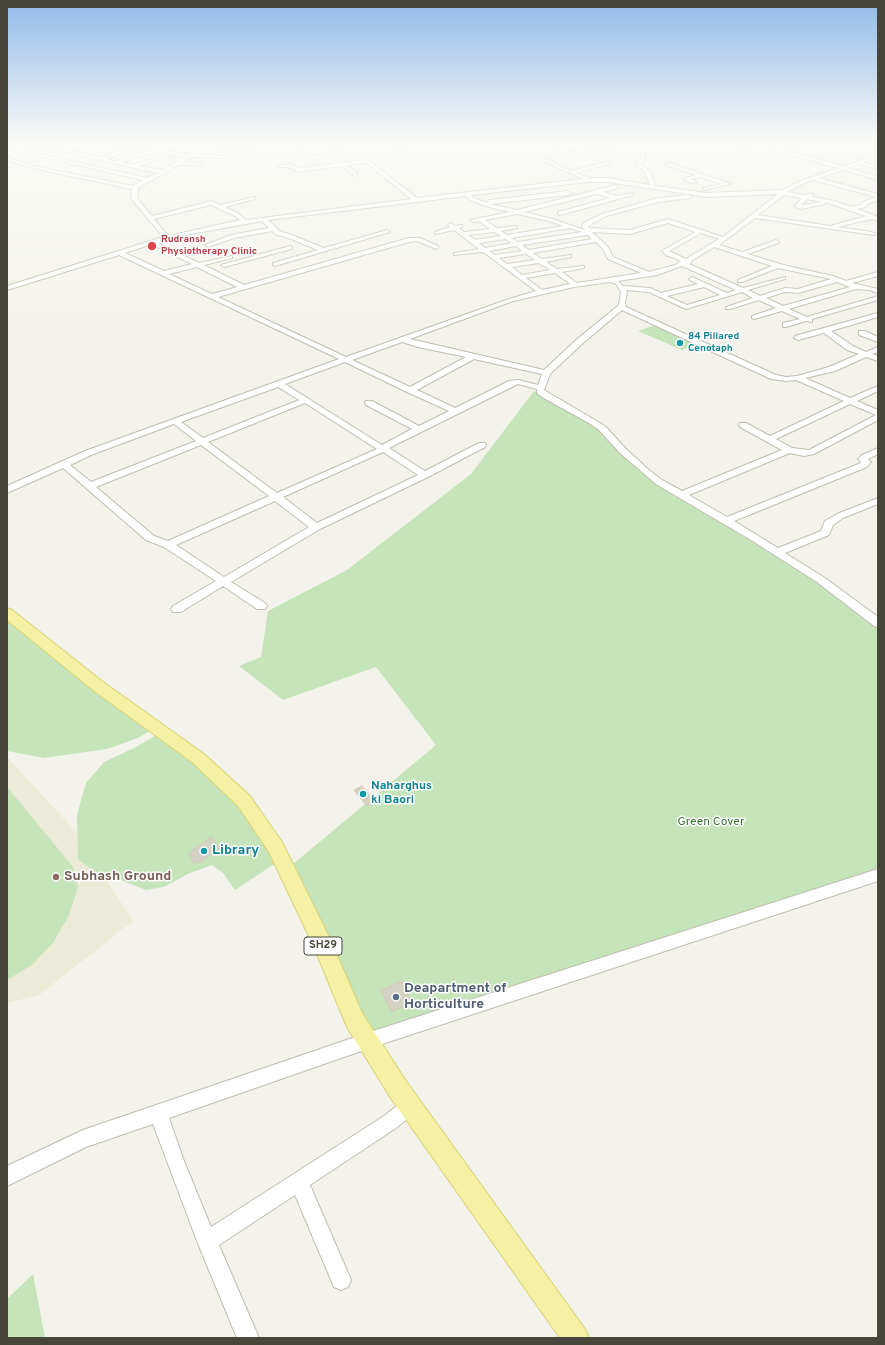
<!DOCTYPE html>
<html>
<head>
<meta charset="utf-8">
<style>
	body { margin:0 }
	#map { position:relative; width:885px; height:1345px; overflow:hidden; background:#f4f3eb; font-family:Overpass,sans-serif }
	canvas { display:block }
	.frame { position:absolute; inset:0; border:8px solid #48463a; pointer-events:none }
</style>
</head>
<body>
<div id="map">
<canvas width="885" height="1345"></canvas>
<div class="frame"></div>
</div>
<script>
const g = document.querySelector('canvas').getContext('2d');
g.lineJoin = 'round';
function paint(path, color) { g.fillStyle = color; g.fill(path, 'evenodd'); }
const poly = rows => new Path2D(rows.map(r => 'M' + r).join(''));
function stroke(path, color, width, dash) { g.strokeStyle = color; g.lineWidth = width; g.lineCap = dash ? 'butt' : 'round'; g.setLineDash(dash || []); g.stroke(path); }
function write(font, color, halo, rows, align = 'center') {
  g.font = font + ' Overpass,sans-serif'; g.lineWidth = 3; g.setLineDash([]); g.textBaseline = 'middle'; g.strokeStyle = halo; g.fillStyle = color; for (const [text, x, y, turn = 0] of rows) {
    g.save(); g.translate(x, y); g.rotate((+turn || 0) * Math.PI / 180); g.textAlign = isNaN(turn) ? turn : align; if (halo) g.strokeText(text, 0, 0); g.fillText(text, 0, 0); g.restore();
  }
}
paint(poly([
	[7,757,76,832,133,921,39,995,7,1003]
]), '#ebebd7');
paint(poly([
	[655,325,699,344,682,350,638,331],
	[534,391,567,406,598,425,650,477,768,546,878,625,878,874,367,1041,287,869,436,745,376,667,283,700,239,666,261,657,268,611,347,570,471,474],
	[7,619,156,727,138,738,107,749,44,758,7,751],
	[161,732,244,801,282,859,235,890,223,873,212,865,190,873,164,887,146,890,116,878,101,875,78,860,77,814,86,783,104,762,136,747],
	[7,787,73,867,78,887,69,915,53,943,32,965,7,980],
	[33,1274,45,1338,7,1338,7,1299]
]), '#c5e4b9');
const building = poly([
	[362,786,375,802,367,806,354,790,362,786],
	[211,837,220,848,201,862,195,863,191,859,189,853,211,837],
	[402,981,412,1003,391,1012,381,990,402,981]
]);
paint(building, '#d4d2c2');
stroke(building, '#cfcbb6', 1);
const minor = poly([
	[23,139,28,139,22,142,35,146,33,147,15,142,23,139],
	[54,139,60,139,38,145,36,144,54,139],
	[87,139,94,139,188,154,202,145,178,140,178,139,206,143,213,139,217,139,210,144,231,146,240,139,269,139,288,144,323,139,321,140,293,146,312,152,375,139,381,139,312,155,275,142,266,142,255,149,243,149,227,158,191,157,183,162,199,163,201,165,179,165,138,188,137,198,152,216,212,201,220,205,255,197,255,199,225,207,239,214,246,220,411,199,367,163,347,165,357,173,357,175,355,176,342,166,299,172,288,167,280,167,278,166,289,164,300,168,364,160,356,153,358,152,417,198,583,179,543,161,567,153,529,140,529,139,534,139,572,152,633,142,641,146,646,157,641,165,649,170,656,186,707,193,783,190,798,182,838,168,740,140,740,139,763,143,786,139,786,140,768,145,780,148,816,139,822,139,822,140,785,150,843,166,878,155,878,158,863,163,878,166,878,169,859,164,848,168,878,176,878,180,843,170,818,178,878,194,878,200,867,204,865,207,857,209,878,217,878,221,872,219,837,227,872,232,875,234,874,235,755,218,719,245,742,252,776,240,779,242,778,243,748,254,783,265,833,276,846,281,878,272,878,276,852,283,878,289,878,293,869,290,856,289,789,309,807,317,878,296,878,300,812,319,812,322,806,321,786,327,783,327,783,323,800,319,782,311,754,319,752,318,752,316,776,308,759,300,730,309,726,309,726,307,753,298,742,292,686,309,649,292,626,290,627,292,625,303,626,307,776,375,786,377,797,376,829,367,859,354,847,350,824,333,798,340,794,338,795,336,878,313,878,317,831,331,853,346,866,352,878,347,878,352,872,354,878,356,878,361,866,357,835,371,805,378,850,398,878,386,878,391,857,401,878,410,878,420,814,454,804,456,790,453,689,495,727,517,861,463,858,459,862,455,878,448,878,454,868,459,871,462,867,467,734,521,778,548,821,531,825,521,837,514,878,498,878,504,843,518,833,525,829,535,785,553,825,578,878,617,878,627,874,626,817,582,751,540,656,484,620,453,599,430,589,423,542,397,537,393,537,389,518,384,389,448,425,471,479,443,485,443,486,445,485,447,428,477,320,529,231,582,265,603,267,606,265,609,257,609,223,586,181,612,173,612,171,609,173,606,216,581,164,547,146,540,63,468,7,493,7,486,85,451,339,359,119,255,7,290,7,286,163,237,131,198,132,189,32,168,7,160,7,157,33,166,133,186,143,180,7,149,7,147,29,152,49,146,100,157,132,148,87,139],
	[243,140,260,141,252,147,236,146,243,140],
	[631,144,637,147,642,157,636,165,645,172,650,185,608,178,590,178,576,173,612,163,610,161,571,171,550,161,573,154,631,144],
	[207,147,232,148,237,149,226,156,195,154,207,147],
	[49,148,143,170,158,173,147,178,35,153,49,148],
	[138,149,149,151,115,161,106,159,138,149],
	[155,152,168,154,132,165,121,162,155,152],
	[174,155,185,157,162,170,138,166,174,155],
	[813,180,876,197,863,202,861,205,851,207,835,201,812,197,814,195,811,193,805,195,787,192,802,184,813,180],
	[588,182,608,182,707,197,778,194,723,237,668,219,630,230,589,228,588,226,606,216,658,202,691,198,692,197,689,195,658,198,602,214,585,222,582,226,584,230,553,219,524,212,597,194,610,198,558,212,558,214,560,215,633,195,633,193,616,196,603,192,618,188,619,187,616,185,517,210,490,204,568,195,571,193,568,191,489,200,487,203,474,198,471,195,588,182],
	[784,195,802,198,795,206,796,207,802,209,825,204,825,202,866,216,830,226,758,215,784,195],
	[466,196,470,200,489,207,510,212,470,220,473,222,479,221,490,229,464,232,459,228,462,227,462,225,455,226,451,223,448,225,450,227,435,232,435,234,454,230,479,249,454,253,454,255,483,252,536,291,509,299,346,357,218,297,409,242,417,241,436,249,438,248,438,246,420,238,409,238,244,285,204,265,232,258,232,256,199,263,158,243,180,236,262,221,269,228,231,235,205,245,208,247,234,238,272,231,277,235,286,237,318,250,273,263,273,265,275,266,390,232,387,230,324,248,289,234,281,232,268,220,466,196],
	[807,199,822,202,802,205,807,199],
	[211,205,235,216,240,220,168,236,154,219,211,205],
	[517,214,549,221,563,226,507,235,501,231,517,228,517,226,497,228,485,220,517,214],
	[668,223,695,232,662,251,666,255,681,261,675,265,649,272,613,257,608,247,592,232,630,234,668,223],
	[570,228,582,232,518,242,511,238,570,228],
	[494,232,501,236,475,240,468,235,494,232],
	[701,233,719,239,686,259,669,251,701,233],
	[588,235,592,239,529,250,522,245,588,235],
	[505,239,512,243,485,248,479,243,505,239],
	[596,242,603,249,608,259,641,273,577,283,562,272,584,268,584,266,557,269,546,262,571,257,571,255,542,259,533,253,596,242],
	[152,244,192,264,164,271,125,253,152,244],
	[516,246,522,251,495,255,489,251,516,246],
	[714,247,772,266,738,280,738,282,742,282,778,268,831,279,798,289,785,288,760,296,748,290,785,279,785,277,743,288,689,264,692,262,691,261,714,247],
	[526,254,535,260,507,264,499,258,526,254],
	[539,263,550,270,522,275,512,267,539,263],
	[682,266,736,290,727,293,692,277,689,279,690,280,698,284,661,293,650,288,623,286,618,281,657,275,682,266],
	[197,267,237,287,212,294,169,274,197,267],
	[555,273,570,284,542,290,526,278,555,273],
	[610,282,616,284,621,292,619,305,576,340,544,370,410,339,513,301,574,287,610,282],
	[837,282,850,287,783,306,766,298,785,292,798,293,837,282],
	[704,287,720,295,687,305,667,296,704,287],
	[622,310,771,379,786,381,796,380,844,401,770,436,746,423,740,423,739,425,740,427,782,450,682,491,662,480,649,470,626,449,605,426,544,390,550,374,582,344,622,310],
	[402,342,418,347,466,357,410,387,352,360,402,342],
	[474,359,542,374,538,385,518,380,509,381,455,408,417,390,474,359],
	[345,362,407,392,449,411,419,426,372,401,366,401,365,403,366,405,412,429,382,445,285,384,345,362],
	[278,387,299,400,203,438,181,422,278,387],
	[305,403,377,449,277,493,208,442,305,403],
	[850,404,876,415,809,450,792,448,776,439,850,404],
	[174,424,196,441,91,482,70,465,91,455,174,424],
	[201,445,269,496,168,541,154,536,96,487,201,445],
	[383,452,418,475,317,523,283,497,383,452],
	[275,501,309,527,224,577,176,545,275,501],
	[420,139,426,139,432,141,390,150,388,149,424,141,420,139],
	[717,139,722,139,753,149,749,150,717,139],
	[859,139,878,141,878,143,861,140,859,139],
	[666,163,670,163,731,184,704,190,704,188,722,184,701,177,691,179,697,182,692,183,683,179,696,175,666,165,666,163],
	[290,246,292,247,292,249,224,267,221,265,290,246],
	[859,331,865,331,878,337,878,342,859,335,859,331],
	[878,869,878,881,367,1049,169,1118,184,1161,211,1227,384,1116,404,1100,410,1097,416,1100,419,1106,416,1112,396,1128,310,1185,351,1280,348,1287,341,1290,334,1287,295,1195,219,1245,259,1338,237,1338,197,1241,153,1124,86,1147,7,1186,7,1166,83,1130,367,1033,878,869]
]);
const major = poly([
	[7,608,12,610,103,682,204,754,250,796,282,842,330,939,362,1013,406,1081,585,1329,589,1338,560,1338,390,1097,347,1027,314,947,269,852,238,806,192,762,93,690,7,620,7,608]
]);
stroke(minor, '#bfbdaf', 2);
stroke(major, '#d8d375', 2);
paint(minor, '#fff');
paint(major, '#f4f1a4');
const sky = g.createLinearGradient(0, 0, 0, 327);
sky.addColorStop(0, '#91bae9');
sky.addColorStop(0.43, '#fafaf6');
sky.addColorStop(1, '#fafaf600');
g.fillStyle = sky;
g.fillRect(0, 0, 885, 327);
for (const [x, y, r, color] of [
	[152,246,5,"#e0444e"],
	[680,343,4,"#0f9aa8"],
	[363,794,4,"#0f9aa8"],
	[204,851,4,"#0f9aa8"],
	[56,877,4,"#8d6e63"],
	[396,997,4,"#5c6f8a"]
]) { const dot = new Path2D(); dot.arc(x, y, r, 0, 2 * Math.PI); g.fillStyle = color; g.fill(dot); stroke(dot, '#fff', 1.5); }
write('bold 10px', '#be3a42', '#fff', [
	["Rudransh",161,240],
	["Physiotherapy Clinic",161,252]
], 'left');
write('bold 10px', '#0d838f', '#fff', [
	["84 Pillared",688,337],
	["Cenotaph",688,349]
], 'left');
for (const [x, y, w] of [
	[323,946,38]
]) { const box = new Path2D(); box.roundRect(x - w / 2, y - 9, w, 18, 3); g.fillStyle = '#fff'; g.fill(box); stroke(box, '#48463a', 1); }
write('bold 11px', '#48463a', null, [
	["SH29",323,946]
]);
write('bold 12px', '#0d838f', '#fff', [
	["Naharghus",371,787],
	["ki Baori",371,801]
], 'left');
write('12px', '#3b7432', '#fff', [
	["Green Cover",711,823]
]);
write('bold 14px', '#0d838f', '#fff', [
	["Library",212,851]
], 'left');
write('bold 14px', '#785e54', '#fff', [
	["Subhash Ground",64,877]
], 'left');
write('bold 14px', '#4e5e75', '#fff', [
	["Deapartment of",404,989],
	["Horticulture",404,1005]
], 'left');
</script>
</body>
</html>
